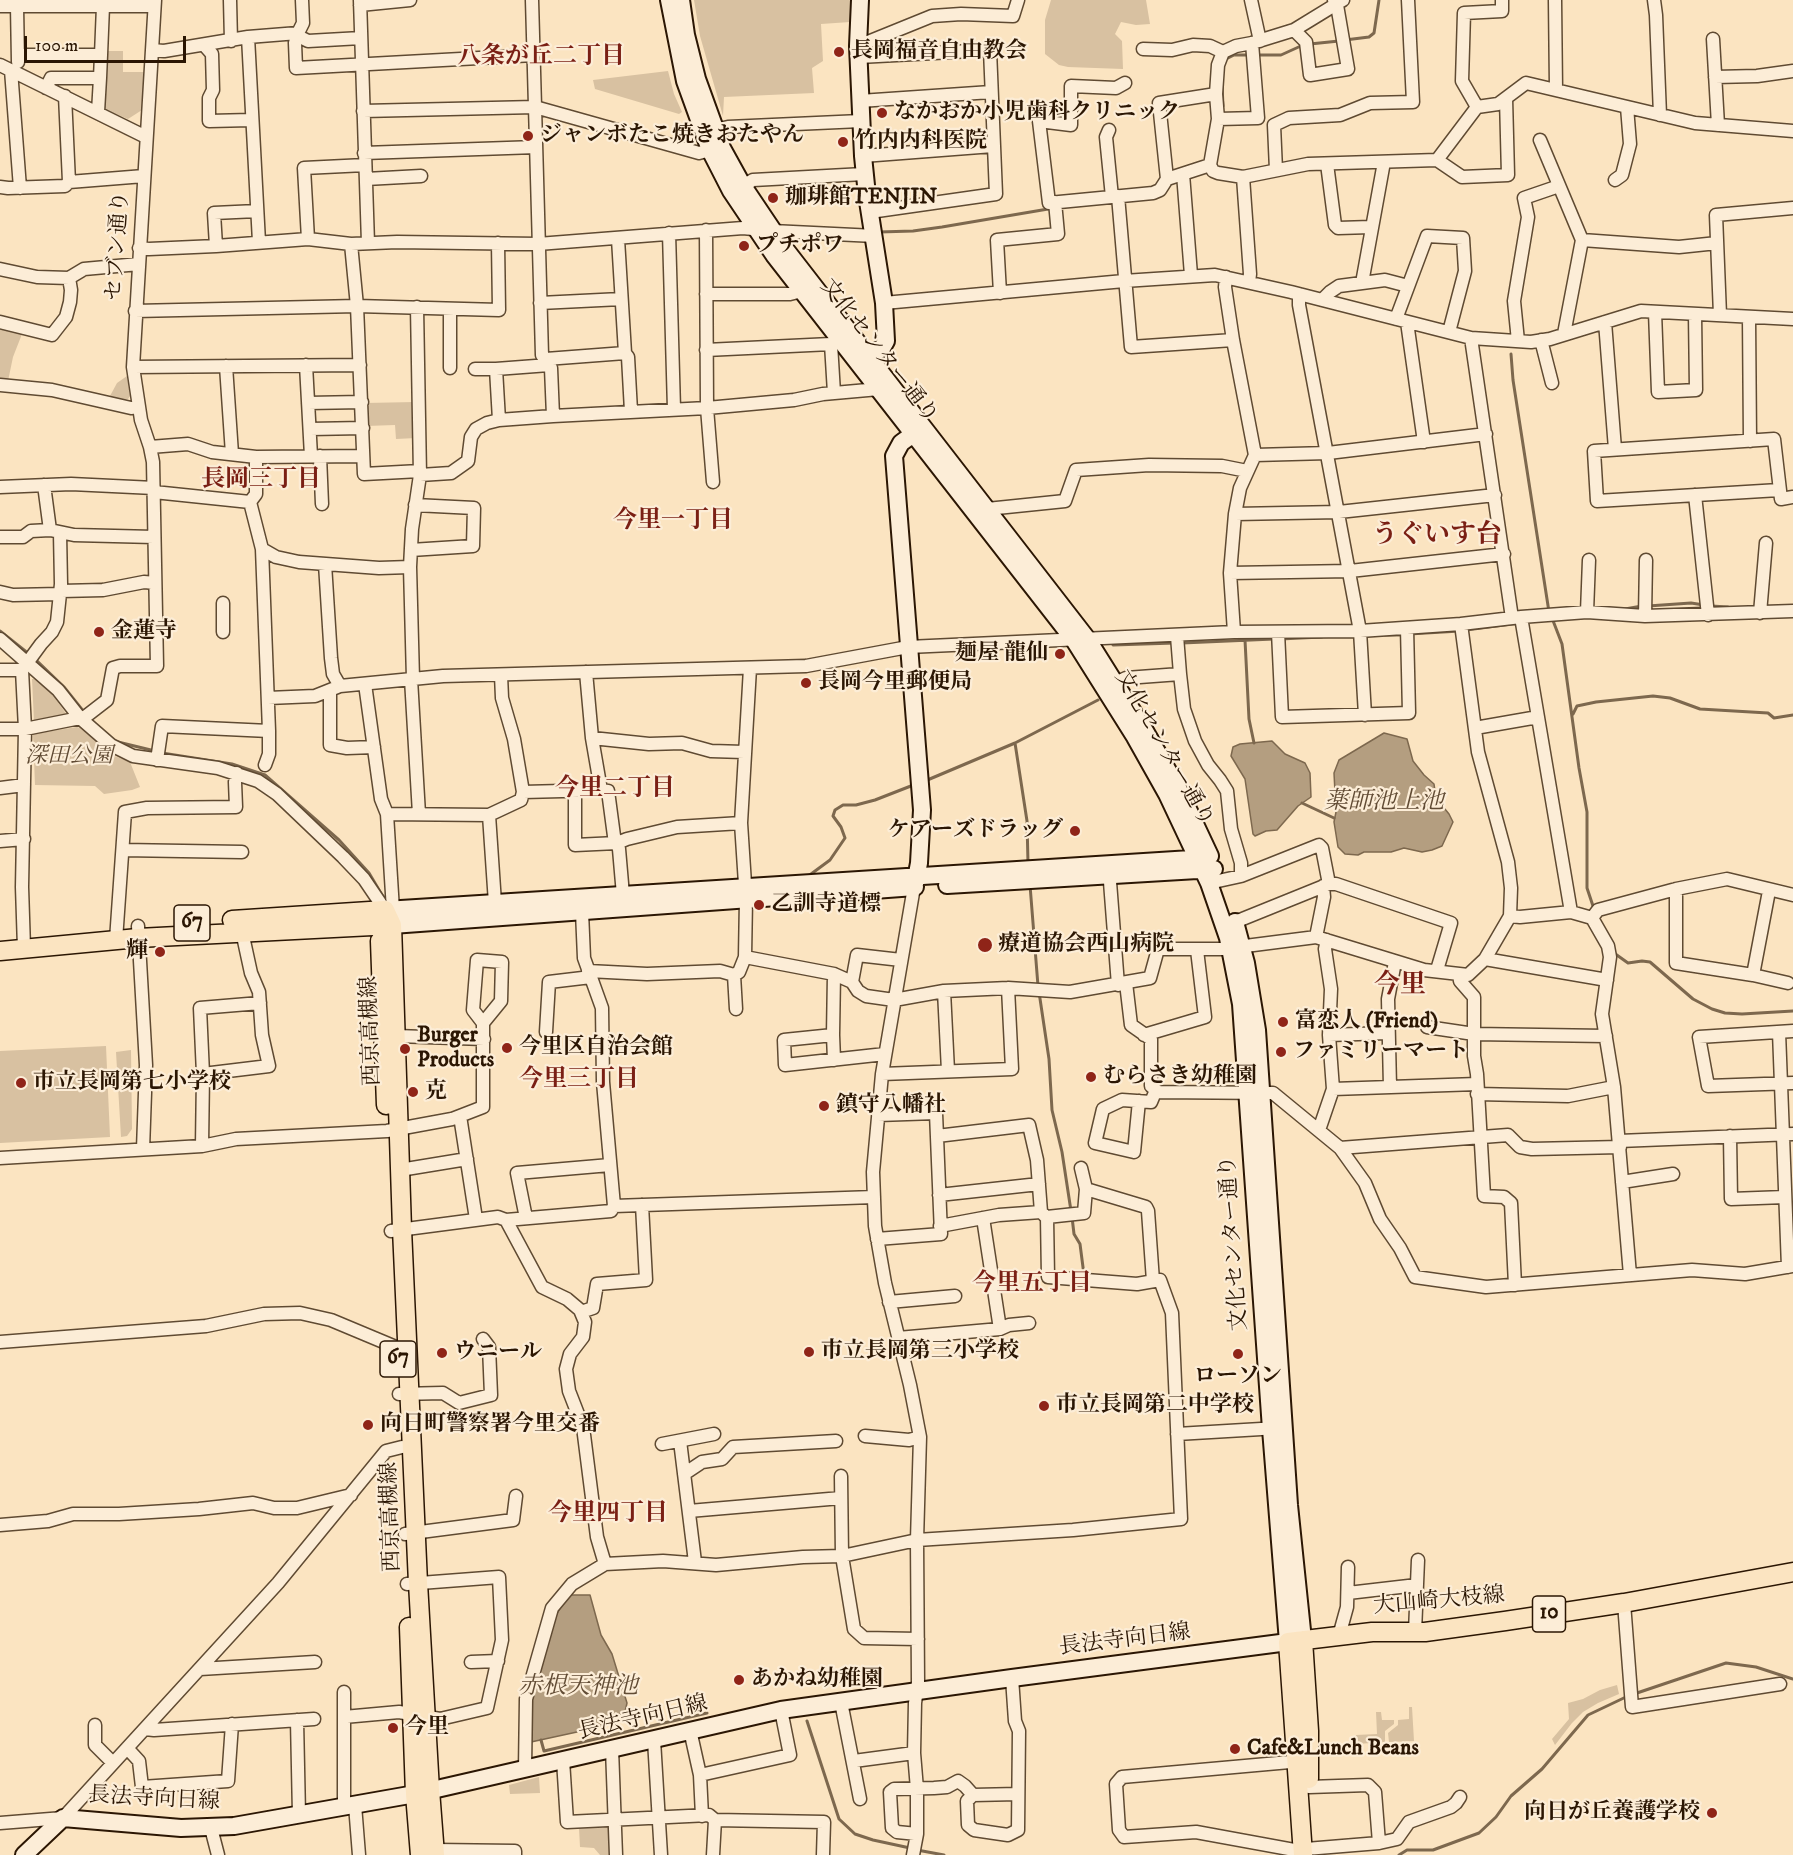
<!DOCTYPE html>
<html>
<head>
<meta charset="utf-8">
<style>
	body { margin:0 }
	#map { position:relative; width:1793px; height:1855px; overflow:hidden; background:#fbe4c1; font-family:"IM FELL DW Pica",serif }
	canvas { display:block }
	.scale { position:absolute; left:24px; top:36px; width:162px; height:27px; box-sizing:border-box; border:3px solid #2b1603; border-top:0; padding-left:8px; font-size:18px; line-height:21px; white-space:nowrap; color:#2b1603; -webkit-text-stroke:4px #fcedd7; paint-order:stroke }
</style>
</head>
<body>
<div id="map">
<canvas width="1793" height="1855"></canvas>
<div class="scale">100 m</div>
</div>
<script>
const g = document.querySelector('canvas').getContext('2d');
g.lineJoin = 'round';
function paint(path, color) { g.fillStyle = color; g.fill(path, 'evenodd'); }
const poly = rows => new Path2D(rows.map(r => 'M' + r).join(''));
function stroke(path, color, width, dash) { g.strokeStyle = color; g.lineWidth = width; g.lineCap = dash ? 'butt' : 'round'; g.setLineDash(dash || []); g.stroke(path); }
function write(font, color, halo, rows, align = 'center') {
  g.font = font + ' "IM FELL DW Pica","Noto Serif JP",serif'; g.lineWidth = 4.5; g.setLineDash([]); g.textBaseline = 'middle'; g.strokeStyle = halo; g.fillStyle = color; for (const [text, x, y, turn = 0] of rows) {
    g.save(); g.translate(x, y); g.rotate((+turn || 0) * Math.PI / 180); g.textAlign = isNaN(turn) ? turn : align; if (halo) g.strokeText(text, 0, 0); g.fillText(text, 0, 0); g.restore();
  }
}
paint(poly([
	[694,0,851,0,850,22,821,24,823,61,812,68,814,93,724,97,723,116,700,36],
	[1051,0,1146,0,1150,24,1136,25,1121,22,1115,34,1122,41,1123,69,1068,67,1059,65,1045,54,1045,20],
	[105,51,123,51,123,72,144,72,142,110,128,119,102,108],
	[668,71,674,94,682,112,679,114,595,89,593,80],
	[0,329,22,334,13,357,8,381,0,379],
	[127,376,130,396,128,399,120,400,110,396,117,383],
	[415,402,416,438,396,439,395,425,366,426,365,403],
	[32,679,34,679,50,691,67,715,34,722],
	[77,727,80,728,112,755,130,762,140,787,132,790,104,794,95,786,35,785,33,734],
	[106,1046,110,1137,0,1143,0,1051],
	[131,1050,132,1129,127,1136,121,1137,116,1052],
	[1617,1685,1619,1694,1598,1703,1583,1712,1572,1723,1555,1745,1552,1739,1569,1719,1568,1703,1583,1699,1600,1690],
	[1409,1707,1412,1707,1414,1741,1389,1742,1388,1733,1398,1725,1398,1720,1409,1719],
	[1376,1712,1381,1712,1382,1720,1394,1720,1394,1724,1385,1731,1385,1742,1357,1744,1356,1735,1377,1734],
	[539,1777,540,1793,510,1794,509,1785],
	[606,1826,611,1831,613,1855,600,1855,594,1848,580,1847,579,1828]
]), '#d8c1a1');
const water = poly([
	[1384,733,1407,739,1413,761,1424,775,1434,784,1436,798,1449,814,1453,822,1442,846,1432,850,1422,852,1404,848,1391,852,1364,852,1358,855,1345,854,1338,847,1334,822,1336,812,1334,773,1339,760,1384,733],
	[1272,741,1285,754,1305,763,1310,773,1311,797,1298,806,1277,830,1266,831,1255,836,1253,834,1245,779,1231,756,1233,747,1240,744,1272,741],
	[568,1595,590,1595,601,1635,612,1654,627,1703,625,1712,603,1722,600,1727,531,1742,532,1701,542,1658,553,1620,568,1595]
]);
paint(water, '#b49e80');
stroke(water, '#7d684e', 1.5);
stroke(poly([
	[1345,40,1369,37,1374,33,1379,0],
	[1310,44,1339,41],
	[1258,55,1281,55,1303,45],
	[1226,59,1234,55,1248,55],
	[1222,85,1223,106],
	[879,232,913,231,942,227,1054,208],
	[1511,354,1513,380,1549,612],
	[1648,606,1691,603,1704,605],
	[1711,606,1728,607],
	[1625,609,1642,606],
	[1552,618,1562,644,1579,768,1587,812,1587,888,1594,909],
	[1466,630,1519,623],
	[0,631,29,654],
	[1409,634,1460,631],
	[1385,635,1403,635],
	[1280,639,1322,637],
	[1245,640,1249,719,1254,743],
	[1182,643,1274,639],
	[1113,645,1175,643],
	[34,658,64,687,84,712],
	[1573,714,1577,706,1596,702,1653,696,1670,698,1700,709,1768,713,1774,718,1793,715],
	[118,742,155,751],
	[1015,743,1027,821,1028,863],
	[162,753,232,764,265,775,339,840,369,873,385,900],
	[925,781,1015,743,1098,700],
	[1302,803,1334,818],
	[807,877,830,860,845,838,841,827,833,816,835,810,843,805,856,805,875,800,916,784],
	[1030,885,1038,986],
	[1614,953,1628,963,1642,961,1650,962,1693,999,1712,1009,1725,1013,1742,1014,1793,1011],
	[1039,992,1049,1059,1052,1110,1062,1152,1071,1211],
	[1072,1217,1074,1234,1080,1244,1084,1275],
	[1634,1694,1726,1663,1756,1667,1793,1679],
	[807,1721,839,1819,855,1834,873,1840,910,1848],
	[541,1740,544,1751,707,1713],
	[917,1850,944,1855],
	[1399,1855,1407,1850,1433,1850,1479,1833,1496,1817,1511,1796,1542,1769,1588,1715,1628,1696]
]), '#7d684e', 3);
const street = poly([
	[230,0,231,41],
	[302,0,303,23,298,33,295,43,296,68,534,55],
	[360,0,368,243],
	[532,0,542,355,551,368,553,416],
	[1251,0,1260,41],
	[1343,0,1294,30,1252,43,1236,46,1223,52,1218,65,1216,94,1159,103,1167,179,1210,165,1213,171,1218,173,1243,177,1308,164,1437,160,1477,107,1498,104,1526,83,1695,123,1793,131],
	[1555,0,1556,89],
	[1654,0,1656,15,1660,115],
	[360,5,410,0],
	[0,6,103,6,101,0],
	[17,6,18,62],
	[1294,30,1306,42,1310,75,1348,69,1337,5,1334,0],
	[298,36,308,41,361,38],
	[248,37,259,242],
	[1713,39,1718,125],
	[205,46,212,54,213,90,209,98,209,121,251,120],
	[858,46,932,16,961,14,1013,16,1018,0],
	[1143,49,1172,50,1193,45,1210,46,1223,52],
	[152,50,164,51,248,37,298,33],
	[18,55,101,55,100,78],
	[101,55,103,6,154,6],
	[859,57,990,50,996,194,870,212],
	[0,65,146,137],
	[11,70,20,188],
	[1715,77,1757,76,1793,71],
	[1125,83,1116,88,1071,86,1071,125,1039,121,1049,203,1153,193,1160,190,1167,179],
	[46,88,51,78,100,78,98,112],
	[65,96,69,182],
	[860,101,991,92],
	[1477,107,1462,81,1464,13,1502,11,1502,0],
	[363,111,535,107,699,153,710,150],
	[1218,119,1258,118,1252,43],
	[715,130,728,127,861,121],
	[1109,130,1106,137,1112,197],
	[1540,140,1582,240,1564,334],
	[364,153,536,147],
	[863,156,993,146],
	[1437,160,1462,177,1508,175,1506,98],
	[1327,164,1335,225,1338,228,1371,227],
	[1210,165,1218,119,1216,94],
	[1276,170,1274,125,1289,118,1340,115,1370,103,1413,102,1408,0],
	[1183,174,1191,275],
	[1243,177,1250,274,1249,282],
	[366,179,421,176],
	[1615,180,1622,175,1630,144,1627,107],
	[743,186,753,180,864,174],
	[0,187,8,188,65,186,69,182,144,176],
	[1118,196,1131,347,1233,340],
	[706,230,707,408,713,482],
	[669,233,674,409],
	[308,239,304,168,365,165],
	[618,239,625,353,628,357,631,411],
	[1582,240,1679,247,1717,243],
	[351,244,357,306,364,474,420,471],
	[216,246,214,213,257,211],
	[139,248,149,249,216,246,308,239,351,244,397,242,538,244,743,228,772,231,875,236],
	[0,269,37,277,69,278,84,269,139,264],
	[1226,277,1225,287,1233,340,1255,455,1240,488,1235,514,1230,573,1234,632],
	[1362,283,1384,162],
	[1000,293,997,240,1058,234,1055,202],
	[706,294,790,294,802,291],
	[1299,294,1299,305,1360,631,1365,715],
	[1322,300,1330,292,1339,286,1385,280,1408,286],
	[540,303,621,299],
	[884,303,1124,281,1215,275,1291,292,1471,338,1531,342,1550,339,1641,311,1793,319],
	[450,309,450,368],
	[135,311,357,306,499,310,498,243],
	[1655,312,1658,392,1696,390,1695,314],
	[1720,315,1716,215,1793,208],
	[1749,317,1750,441],
	[1396,319,1427,236,1463,238,1465,271,1449,332],
	[0,322,52,335,66,317,70,302,71,290,69,278],
	[1407,322,1424,442],
	[1605,322,1615,449],
	[1471,338,1512,618],
	[1541,340,1552,383],
	[1518,341,1514,301,1528,217,1524,198,1559,186],
	[706,350,831,344,834,393],
	[546,359,625,353],
	[306,365,311,456],
	[226,366,232,454],
	[133,367,360,365],
	[475,369,496,369],
	[0,385,52,390,131,408,139,407],
	[308,403,362,402],
	[499,420,496,369,549,365],
	[310,429,363,428],
	[150,447,188,444,212,452,256,457,363,456],
	[1255,455,1328,453,1486,434],
	[320,456,322,504],
	[420,475,451,473,468,461,471,437,476,429,487,423,499,420,553,416,707,408,794,400,823,394,879,389],
	[44,485,50,530],
	[0,487,71,484,154,488],
	[1779,490,1597,501,1594,451,1774,439,1781,499,1793,497],
	[154,492,250,502,262,549,269,731,269,754,265,765],
	[1695,495,1708,615],
	[250,502,256,494,256,457],
	[987,509,1065,501,1076,470,1149,465,1222,466,1247,471],
	[1235,514,1339,512,1495,495],
	[0,537,23,537,31,531,50,530,74,535,154,537],
	[262,549,276,557,299,562,379,568,410,567],
	[411,550,473,546,474,508,415,505],
	[325,564,331,658,333,674,340,686],
	[1230,573,1350,571,1504,554],
	[61,591,103,590,144,582,155,583],
	[0,592,13,595,60,594],
	[223,603,223,632],
	[1587,612,1589,560],
	[1760,613,1766,543],
	[1645,616,1646,560],
	[1521,617,1571,912],
	[1461,624,1478,752,1508,862,1511,888,1510,916,1520,917,1571,912,1592,918,1608,946,1610,957,1602,1014,1614,1087,1630,1275],
	[1278,632,1282,717,1409,713,1407,628],
	[0,639,58,690,80,718,111,745,133,756,218,768,258,781,277,794,343,857,364,879,385,910],
	[0,670,22,670],
	[586,672,592,738,601,790,608,791,614,836,619,849,623,895],
	[1180,674,1184,709,1195,741,1208,765,1220,780,1227,791,1231,829,1241,863,1241,876],
	[411,679,419,814],
	[413,679,410,567,412,529,420,475,417,307],
	[1115,683,1126,678,1180,674,1177,636],
	[365,684,381,799,387,814,393,910],
	[330,691,330,745,347,748,374,747],
	[268,698,315,696,340,686,443,676,806,666,908,647,1234,632,1360,631,1461,624,1521,617,1587,612,1645,616,1793,611],
	[1475,728,1538,717],
	[0,729,25,729,85,717,107,700,113,668,120,666,157,666,153,462,150,447,141,420,133,367,155,0],
	[592,738,649,744,682,743,711,751,744,752],
	[157,760,162,726,269,731],
	[0,788,24,785],
	[523,792,601,790],
	[575,792,575,845,617,843,627,839,677,827,741,823],
	[387,814,489,815,521,800,523,792,514,739,502,698,501,675],
	[489,815,495,903],
	[0,841,24,839],
	[123,850,242,852],
	[1109,869,1118,985],
	[1209,883,1241,876,1319,845,1322,848,1329,884],
	[1676,889,1676,963,1753,975,1788,983],
	[582,912,584,958,602,1008,603,1082,614,1206],
	[1592,918,1598,910,1676,889,1727,879,1793,895],
	[1235,922,1329,884,1336,884,1451,923,1437,970],
	[138,926,146,1065,143,1149],
	[1316,937,1424,970,1468,975,1485,959,1510,916],
	[116,940,125,812,147,808,236,807,235,782,237,773],
	[24,948,22,887,25,729,22,670,41,644,52,632,57,622,61,584,60,533],
	[745,957,834,974,852,982,858,991,866,996,894,1000,944,991,1008,988,1070,992,1150,978,1158,949,1222,949,1316,937,1324,897,1323,886],
	[1485,959,1607,980],
	[588,971,647,974,720,971,734,975],
	[834,974,833,1035,834,1060],
	[1459,974,1460,981,1474,997,1474,1056,1477,1074,1484,1196,1504,1197,1511,1203,1515,1285],
	[1753,975,1769,891],
	[852,982,857,955,901,960],
	[1126,983,1131,1025,1151,1039,1151,1086,1158,1092,1273,1093,1340,1148,1365,1183,1380,1219,1400,1248,1415,1277,1486,1287,1692,1270,1745,1274,1793,1266],
	[944,991,948,1071],
	[736,1009,734,975,739,972,745,957,746,899,741,823,750,668],
	[1427,1027,1474,1034,1606,1036],
	[1793,1031,1699,1037,1708,1086,1793,1083],
	[546,1032,549,982,591,977],
	[1779,1032,1788,1267],
	[833,1035,784,1040,785,1065,885,1054],
	[1144,1035,1205,1017,1197,950],
	[1329,1035,1387,1033],
	[396,1036,484,1039],
	[203,1074,269,1066,262,1035,259,992,251,973,241,927],
	[882,1074,1012,1069,1008,988],
	[1390,1087,1388,999,1395,962],
	[1333,1089,1477,1084],
	[1477,1094,1568,1096,1614,1087],
	[1139,1101,1134,1152,1095,1143,1103,1109,1122,1100,1151,1102,1156,1090],
	[460,1116,476,1219],
	[1319,1130,1333,1089,1329,1035,1331,989,1325,949,1327,940],
	[937,1136,1029,1125,1037,1160,1041,1212],
	[1730,1136,1731,1199,1785,1197],
	[1619,1141,1793,1134],
	[202,1146,203,1074,200,1008,260,1003],
	[1340,1148,1508,1135,1520,1147,1532,1149,1620,1147],
	[0,1158,202,1146,236,1139,387,1131,452,1119,483,1107,483,1023,473,1010,477,960,502,962,501,1001,483,1023],
	[1081,1168,1086,1189,1146,1207,1148,1211,1153,1281],
	[400,1170,467,1159],
	[1622,1182,1673,1174],
	[939,1195,1039,1184],
	[526,1218,517,1173,610,1165],
	[506,1220,542,1287,567,1299,580,1310,585,1322,583,1337,570,1354,566,1369,569,1391,583,1427,597,1537,605,1564],
	[940,1226,999,1215,1041,1212,1046,1217],
	[391,1231,498,1217,506,1220,611,1211,614,1206,874,1197],
	[877,1239,941,1234,936,1113,878,1115],
	[889,1302,955,1296],
	[581,1312,593,1308,597,1284,646,1280,642,1205],
	[1000,1329,1009,1325,1029,1323],
	[898,1338,1000,1329,983,1218],
	[0,1342,206,1326,264,1314,300,1313,331,1320,398,1348],
	[399,1394,443,1393,459,1403,491,1395,489,1347,483,1339],
	[1177,1434,1278,1428],
	[865,1436,909,1440,920,1437],
	[680,1441,695,1562],
	[662,1444,714,1434],
	[684,1474,702,1462,722,1459,733,1447,836,1441],
	[841,1476,842,1556,854,1629,864,1638,918,1639],
	[689,1511,841,1498],
	[0,1525,48,1521,73,1514,119,1514,199,1509,253,1503,274,1508,297,1508,351,1495],
	[405,1534,513,1520,516,1496],
	[1348,1593,1417,1585],
	[1624,1603,1632,1707,1780,1684],
	[1415,1632,1418,1560],
	[1339,1636,1347,1607,1348,1567],
	[471,1662,498,1661],
	[200,1669,315,1662],
	[344,1692,344,1807],
	[841,1702,860,1799],
	[344,1717,399,1712,440,1719,487,1708,502,1640,499,1577,407,1584],
	[297,1720,299,1815],
	[95,1725,95,1745,113,1763],
	[145,1729,154,1730,314,1719],
	[690,1730,700,1775,702,1816],
	[654,1740,661,1855],
	[127,1748,139,1761,142,1787,228,1781,232,1724],
	[612,1749,616,1855],
	[563,1760,567,1822,709,1815,715,1820,824,1822,823,1855],
	[854,1761,914,1753],
	[1301,1761,1122,1777,1116,1784,1119,1830,1124,1837,1196,1832,1294,1850,1379,1843,1375,1792,1368,1785,1309,1787],
	[525,1769,526,1699,552,1608,572,1584,605,1564,663,1561,716,1565,803,1557,842,1556,917,1540,1073,1530,1181,1519,1172,1313,1160,1280,1137,1284,1048,1277,1047,1217,1084,1213,1086,1189],
	[700,1775,790,1755,781,1710],
	[973,1795,967,1801,968,1825,974,1830,1008,1835,1018,1830,1019,1731,1015,1721,1012,1678],
	[355,1805,359,1855],
	[0,1823,63,1818,278,1583,386,1451,402,1447],
	[211,1828,218,1855],
	[917,1834,897,1832,892,1828,890,1792,894,1789,934,1788,947,1787,958,1781,965,1786,973,1795,1018,1794],
	[1379,1843,1397,1839,1409,1822,1451,1807,1456,1803,1460,1797],
	[435,1850,515,1851,515,1855],
	[713,1855,715,1820],
	[913,1855,917,1834,917,1789,914,1753,915,1703,918,1682,917,1540,920,1437,910,1385,885,1283,875,1226,873,1172,882,1074,914,887]
]);
const secondary = poly([
	[681,0,686,35,697,79,722,148,743,186,786,250,1088,640,1145,731,1179,790,1210,856],
	[860,0,858,46,863,156,867,195,884,303,886,341,882,348,860,363],
	[915,884,919,863,922,810,894,456,901,443,920,429],
	[947,885,1214,869],
	[385,910,1207,858],
	[1235,922,1246,963,1257,1030,1289,1505,1303,1640],
	[392,925,915,887],
	[24,1855,63,1818,181,1828,234,1826,415,1794,781,1710,1012,1678,1288,1642,1271,1429,1241,1004,1228,938,1209,883,1167,794,1135,737,1074,640,774,255,731,191,710,150,685,81,669,0]
]);
const primary = poly([
	[385,910,392,925,402,1229,418,1583,430,1790,435,1855],
	[232,920,385,910],
	[380,941,386,1105],
	[0,951,138,938,392,925],
	[409,1627,415,1794,420,1855],
	[1303,1640,1309,1731,1309,1779],
	[1303,1855,1288,1642,1372,1632,1425,1632,1505,1621,1624,1603,1793,1572]
]);
stroke(street, '#5f4a32', 15);
stroke(secondary, '#2b1603', 20);
stroke(primary, '#2b1603', 21);
stroke(street, '#fcedd7', 12);
stroke(secondary, '#fcedd7', 16);
stroke(primary, '#fbe4c1', 18);
for (const [x, y, r, color] of [
	[839,52,6,"#8f2418"],
	[882,113,6,"#8f2418"],
	[528,136,6,"#8f2418"],
	[843,142,6,"#8f2418"],
	[773,198,6,"#8f2418"],
	[744,246,6,"#8f2418"],
	[99,632,6,"#8f2418"],
	[1060,654,6,"#8f2418"],
	[806,683,6,"#8f2418"],
	[1075,831,6,"#8f2418"],
	[759,905,6,"#8f2418"],
	[985,945,8,"#8f2418"],
	[160,952,6,"#8f2418"],
	[1283,1022,6,"#8f2418"],
	[507,1048,6,"#8f2418"],
	[405,1049,6,"#8f2418"],
	[1281,1052,6,"#8f2418"],
	[1091,1077,6,"#8f2418"],
	[21,1083,6,"#8f2418"],
	[413,1092,6,"#8f2418"],
	[824,1106,6,"#8f2418"],
	[809,1352,6,"#8f2418"],
	[442,1353,6,"#8f2418"],
	[1238,1354,6,"#8f2418"],
	[1044,1406,6,"#8f2418"],
	[368,1425,6,"#8f2418"],
	[739,1680,6,"#8f2418"],
	[393,1728,6,"#8f2418"],
	[1235,1749,6,"#8f2418"],
	[1712,1813,6,"#8f2418"]
]) { const dot = new Path2D(); dot.arc(x, y, r, 0, 2 * Math.PI); g.fillStyle = color; g.fill(dot); stroke(dot, '#fcedd7', 2); }
for (const [x, y, w] of [
	[192,923,36],
	[398,1359,36],
	[1549,1614,33]
]) { const box = new Path2D(); box.roundRect(x - w / 2, y - 18, w, 36, 4.5); g.fillStyle = '#fcedd7'; g.fill(box); stroke(box, '#2b1603', 1.5); }
write('bold 21px', '#2b1603', null, [
	["67",192,923],
	["67",398,1359],
	["10",1549,1614]
]);
write('bold 22px', '#2b1603', '#fcedd7', [
	["長岡福音自由教会",851,52],
	["なかおか小児歯科クリニック",894,113],
	["ジャンボたこ焼きおたやん",540,136],
	["竹内内科医院",855,142],
	["珈琲館TENJIN",785,198],
	["プチポワ",756,246],
	["金蓮寺",111,632],
	["麺屋 龍仙",1048,654,"right"],
	["長岡今里郵便局",818,683],
	["ケアーズドラッグ",1063,831,"right"],
	["乙訓寺道標",771,905],
	["療道協会西山病院",998,945],
	["輝",148,952,"right"],
	["富恋人 (Friend)",1295,1022],
	["Burger",417,1036],
	["Products",417,1061],
	["今里区自治会館",519,1048],
	["ファミリーマート",1293,1052],
	["むらさき幼稚園",1103,1077],
	["市立長岡第七小学校",33,1083],
	["克",425,1092],
	["鎮守八幡社",836,1106],
	["市立長岡第三小学校",821,1352],
	["ウニール",454,1353],
	["ローソン",1238,1377,"center"],
	["市立長岡第二中学校",1056,1406],
	["向日町警察署今里交番",380,1425],
	["あかね幼稚園",751,1680],
	["今里",405,1728],
	["Cafe&Lunch Beans",1247,1749],
	["向日が丘養護学校",1700,1813,"right"]
], 'left');
write('22px', '#2b1603', '#fcedd7', [
	["セブン通り",119,246,-86],
	["文化センター通り",878,352,52],
	["文化センター通り",1163,749,60],
	["西京高槻線",372,1031,-92],
	["文化センター通り",1235,1243,-94],
	["西京高槻線",392,1517,-92],
	["大山崎大枝線",1439,1602,-5],
	["長法寺向日線",1125,1641,-7],
	["長法寺向日線",643,1719,-13],
	["長法寺向日線",154,1800,3]
]);
write('italic 22px', '#5f4932', '#fcedd7', [
	["深田公園",69,757]
]);
write('bold 24px', '#7a1f14', '#fcedd7', [
	["八条が丘二丁目",541,58],
	["長岡三丁目",261,481],
	["今里一丁目",673,522],
	["今里二丁目",615,790],
	["今里三丁目",579,1081],
	["今里五丁目",1032,1285],
	["今里四丁目",608,1515]
]);
write('italic 24px', '#624c35', '#fcedd7', [
	["薬師池上池",1384,803],
	["赤根天神池",578,1688]
]);
write('bold 26px', '#7a1f14', '#fcedd7', [
	["うぐいす台",1437,537],
	["今里",1400,987]
]);
</script>
</body>
</html>
